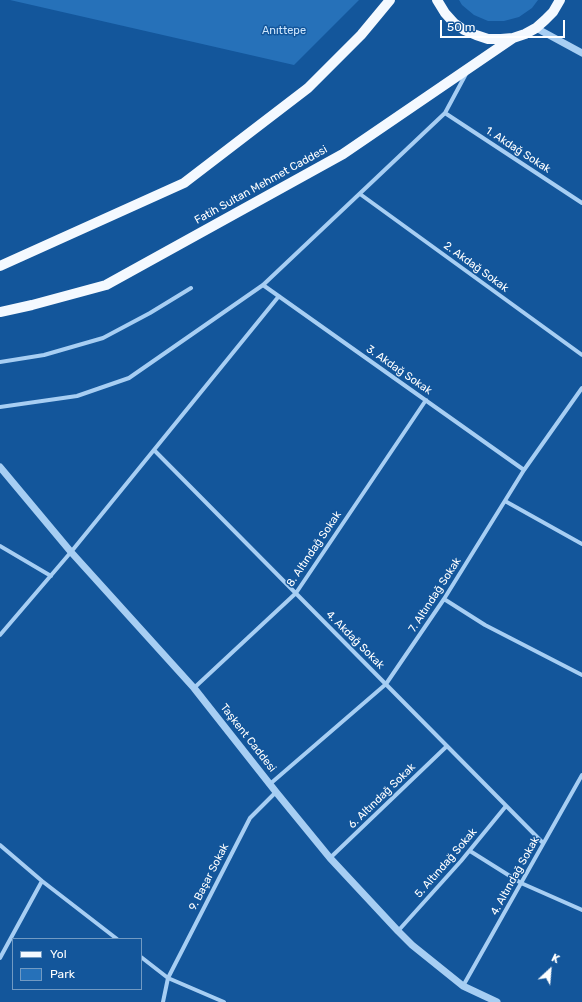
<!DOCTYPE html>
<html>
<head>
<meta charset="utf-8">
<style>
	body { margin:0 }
	#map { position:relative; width:582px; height:1002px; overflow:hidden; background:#13569b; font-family:Rubik,sans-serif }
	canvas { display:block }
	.legend { position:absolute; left:12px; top:938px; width:130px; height:52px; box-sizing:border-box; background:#13569b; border:1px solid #719ac3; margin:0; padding:5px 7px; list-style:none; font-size:12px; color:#fff }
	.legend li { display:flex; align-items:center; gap:8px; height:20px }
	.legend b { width:20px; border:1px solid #719ac3 }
	.north { position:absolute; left:530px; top:950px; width:40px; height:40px; -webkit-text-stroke:3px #13569b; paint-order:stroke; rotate:26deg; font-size:11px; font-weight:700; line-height:16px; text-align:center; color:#fff }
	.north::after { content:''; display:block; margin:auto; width:14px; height:18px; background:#fff; clip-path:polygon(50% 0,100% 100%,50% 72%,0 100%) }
	.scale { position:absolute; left:440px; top:20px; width:125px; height:18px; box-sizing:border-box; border:2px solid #fff; border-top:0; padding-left:5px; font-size:12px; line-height:14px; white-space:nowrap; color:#fff; -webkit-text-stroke:3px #13569b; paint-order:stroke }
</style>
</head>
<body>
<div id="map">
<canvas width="582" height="1002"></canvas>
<ul class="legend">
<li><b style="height:5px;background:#f4f9ff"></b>Yol</li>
<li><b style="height:11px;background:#2671b9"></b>Park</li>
</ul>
<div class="north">K</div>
<div class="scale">50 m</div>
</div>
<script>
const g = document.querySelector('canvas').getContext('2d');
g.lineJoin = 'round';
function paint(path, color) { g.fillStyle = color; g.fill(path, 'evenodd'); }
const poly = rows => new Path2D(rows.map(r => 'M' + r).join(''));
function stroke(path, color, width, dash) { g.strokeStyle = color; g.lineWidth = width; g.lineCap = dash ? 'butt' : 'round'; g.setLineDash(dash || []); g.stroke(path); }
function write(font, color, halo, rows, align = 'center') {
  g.font = font + ' Rubik,sans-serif'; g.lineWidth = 3; g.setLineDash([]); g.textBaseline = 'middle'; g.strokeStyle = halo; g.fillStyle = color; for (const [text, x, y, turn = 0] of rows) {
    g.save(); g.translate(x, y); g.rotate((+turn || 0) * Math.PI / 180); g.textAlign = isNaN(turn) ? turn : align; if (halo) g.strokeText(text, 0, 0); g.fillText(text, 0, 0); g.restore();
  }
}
paint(poly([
	[10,0,359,0,294,65],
	[459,0,538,0,532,8,519,17,504,21,488,21,474,15,462,5]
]), '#2671b9');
stroke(poly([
	[445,113,582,203],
	[360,194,582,355],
	[263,285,524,470],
	[0,362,44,355,103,338,150,313,191,288],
	[0,407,77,396,129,378,263,285,445,113,467,72],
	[154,450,543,843],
	[505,501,582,544],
	[0,546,51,576],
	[444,599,485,625,582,675],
	[0,635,71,552,279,296],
	[194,688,296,593,426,400],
	[270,784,386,684,444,599,524,470,582,388],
	[0,845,42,881,117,939],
	[470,851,521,883,582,910],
	[330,858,447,746],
	[398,931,461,861,506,806],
	[141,957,168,978,224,1002],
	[0,958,42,881],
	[463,986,582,775],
	[163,1002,168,978,250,818,276,792]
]), '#a7cef3', 4);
stroke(poly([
	[536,28,582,53],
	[0,467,71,552,194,688,276,792,330,858,398,931,412,945,463,986,497,1002]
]), '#a7cef3', 7);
stroke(poly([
	[437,0,445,13,454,23,464,30,476,35,488,39,501,39,513,38,525,34,536,28,545,20,553,12,560,0],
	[0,266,184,183,308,88,361,35,390,0],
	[0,312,32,305,106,285,343,154,513,38]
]), '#f4f9ff', 10);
write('11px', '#cfe7fd', '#13569b', [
	["Anıttepe",284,31]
]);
write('11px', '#fff', '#13569b', [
	["1. Akdağ Sokak",518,150,33],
	["Fatih Sultan Mehmet Caddesi",261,185,-29],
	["2. Akdağ Sokak",476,267,36],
	["3. Akdağ Sokak",399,370,35],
	["8. Altındağ Sokak",314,549,-56],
	["7. Altındağ Sokak",435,595,-57],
	["4. Akdağ Sokak",355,640,45],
	["Taşkent Caddesi",248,738,52],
	["6. Altındağ Sokak",382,796,-44],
	["5. Altındağ Sokak",446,863,-49],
	["4. Altındağ Sokak",515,876,-61],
	["9. Başar Sokak",209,877,-63]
]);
</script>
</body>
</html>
